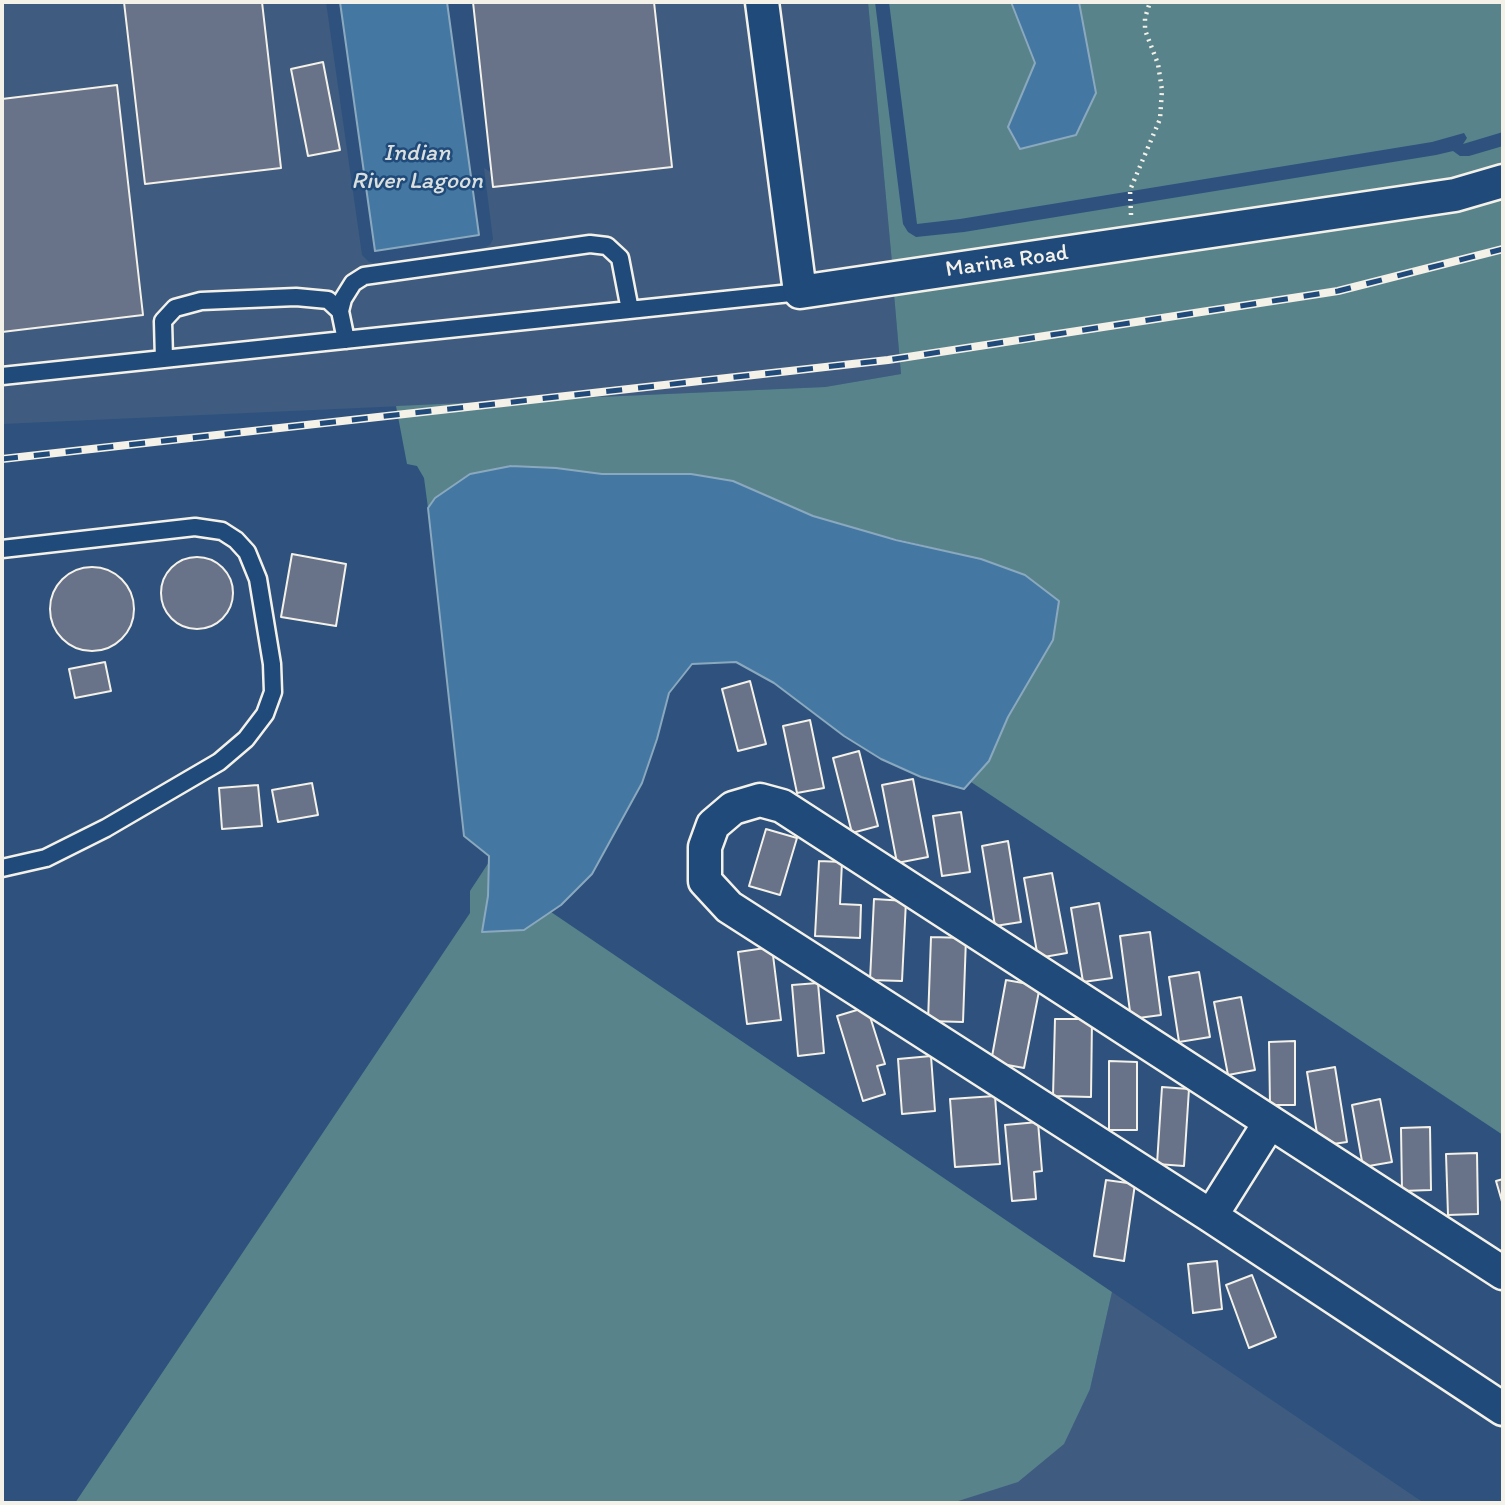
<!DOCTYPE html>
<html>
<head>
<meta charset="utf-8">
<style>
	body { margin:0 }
	#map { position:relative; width:1505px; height:1505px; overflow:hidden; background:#2e527d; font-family:Itim,sans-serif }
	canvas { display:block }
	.frame { position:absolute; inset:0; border:4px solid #f4f1e8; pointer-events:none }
</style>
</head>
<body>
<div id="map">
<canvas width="1505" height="1505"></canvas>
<div class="frame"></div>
</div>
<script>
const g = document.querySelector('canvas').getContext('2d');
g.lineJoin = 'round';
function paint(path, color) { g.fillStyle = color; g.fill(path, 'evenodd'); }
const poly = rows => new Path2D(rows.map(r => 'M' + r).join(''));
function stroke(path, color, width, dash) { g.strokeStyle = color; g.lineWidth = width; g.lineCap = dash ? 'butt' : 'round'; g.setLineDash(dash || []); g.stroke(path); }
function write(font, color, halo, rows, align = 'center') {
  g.font = font + ' Itim,sans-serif'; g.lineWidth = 5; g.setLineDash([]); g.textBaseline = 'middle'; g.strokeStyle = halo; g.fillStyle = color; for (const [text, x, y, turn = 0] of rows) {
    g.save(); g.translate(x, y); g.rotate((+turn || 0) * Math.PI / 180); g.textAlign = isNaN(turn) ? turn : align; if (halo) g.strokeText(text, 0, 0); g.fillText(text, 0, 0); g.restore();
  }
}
paint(poly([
	[2,2,326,2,362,255,369,262,379,264,483,248,490,245,493,239,484,168,492,173,498,170,481,2,746,2,784,293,804,308,894,294,901,374,825,387,2,424],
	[778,2,868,2,892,263,814,274],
	[1112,1292,1424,1503,952,1503,1090,1389]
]), '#3f5c80');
paint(poly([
	[868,2,875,2,903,224,908,232,916,237,964,232,1436,155,1453,151,1460,156,1469,156,1503,146,1503,164,1450,180,892,263],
	[889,2,1503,2,1503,132,1463,144,1467,138,1464,133,1432,142,960,219,917,224],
	[1503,198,1503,1135,971,782,989,761,1008,717,1053,640,981,559,854,529,813,516,733,481,691,474,602,474,556,468,435,498,428,508,424,478,417,466,407,464,396,406,825,387,901,374,894,294,1462,211],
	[489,862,488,896,483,932,524,930,551,912,1112,1292,1090,1389,1064,1444,1018,1482,952,1503,75,1503,470,913,470,891]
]), '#58838b');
const water = poly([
	[340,2,447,2,479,235,375,251,340,2],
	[1011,2,1079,2,1096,93,1076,135,1020,149,1008,127,1035,63,1011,2],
	[511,466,556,468,602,474,691,474,733,481,813,516,896,540,981,559,1025,575,1059,601,1053,640,1008,717,989,761,964,789,921,777,881,759,844,736,774,683,736,662,692,664,669,693,657,739,642,783,592,874,561,905,524,930,482,932,488,896,489,856,464,836,428,508,435,498,470,474,511,466]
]);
paint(water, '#4478a2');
stroke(water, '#8aa8be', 2);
const building = poly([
	[124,2,262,2,281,168,145,184,124,2],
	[473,2,654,2,672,167,493,187,473,2],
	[323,62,340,150,308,156,291,69,323,62],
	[117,85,143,315,2,332,2,99,117,85],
	[292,554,346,564,336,626,281,617,292,554],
	'161 593a36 36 0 1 1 72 0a36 36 0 1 1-72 0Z',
	'50 609a42 42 0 1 1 84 0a42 42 0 1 1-84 0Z',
	[105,662,111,691,75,698,69,669,105,662],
	[750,681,766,744,738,751,722,689,750,681],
	[810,720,824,788,797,793,783,726,810,720],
	[859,751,878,826,852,833,833,758,859,751],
	[913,779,928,857,897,863,882,785,913,779],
	[312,783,318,815,278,822,272,790,312,783],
	[258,785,262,826,222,829,219,788,258,785],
	[961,812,970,872,942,876,933,816,961,812],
	[766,829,797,838,780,895,749,886,766,829],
	[1008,841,1021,922,995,926,982,846,1008,841],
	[819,861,842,862,840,904,861,905,860,938,815,936,819,861],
	[1052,873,1067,953,1038,958,1024,878,1052,873],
	[874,899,906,901,902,981,870,980,874,899],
	[1099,903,1112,978,1083,982,1071,908,1099,903],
	[1150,932,1161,1015,1131,1019,1120,936,1150,932],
	[931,937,966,938,963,1022,928,1021,931,937],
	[772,947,781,1020,747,1024,738,952,772,947],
	[1199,972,1210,1037,1179,1042,1169,977,1199,972],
	[1006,980,1040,986,1024,1068,991,1062,1006,980],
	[818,983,824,1053,798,1056,792,985,818,983],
	[1241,997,1255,1070,1228,1075,1214,1002,1241,997],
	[867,1007,885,1064,877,1066,885,1094,863,1101,837,1016,867,1007],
	[1055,1019,1092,1019,1091,1097,1053,1096,1055,1019],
	[1295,1041,1295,1105,1270,1105,1269,1042,1295,1041],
	[931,1056,935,1111,902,1114,898,1059,931,1056],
	[1109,1061,1137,1062,1137,1130,1109,1130,1109,1061],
	[1335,1067,1347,1142,1319,1146,1307,1072,1335,1067],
	[1162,1087,1189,1089,1184,1166,1157,1164,1162,1087],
	[995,1096,1000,1164,955,1167,950,1099,995,1096],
	[1380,1099,1392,1162,1363,1167,1352,1105,1380,1099],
	[1038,1122,1042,1171,1034,1172,1036,1199,1012,1201,1005,1125,1038,1122],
	[1430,1127,1431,1190,1402,1191,1401,1128,1430,1127],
	[1477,1153,1478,1214,1448,1215,1446,1154,1477,1153],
	[1503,1179,1503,1205,1496,1181,1503,1179],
	[1106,1180,1135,1184,1124,1261,1094,1256,1106,1180],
	[1217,1261,1222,1309,1193,1313,1188,1264,1217,1261],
	[1252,1275,1276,1337,1249,1348,1226,1285,1252,1275]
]);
paint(building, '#687288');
stroke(building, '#f4f1e8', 2);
const service = poly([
	[346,340,340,311,343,299,353,283,364,276,590,244,607,246,620,258,630,310],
	[164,359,163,321,175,308,201,301,296,297,328,300,340,311],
	[2,376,800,292],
	[2,549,195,527,222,531,236,540,247,552,258,579,272,664,273,692,265,714,246,739,219,762,106,828,46,858,2,868]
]);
const minor = poly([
	[762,2,800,292,1455,195,1503,181],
	[1211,1216,1270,1122],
	[1503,1273,782,806,760,800,733,808,713,825,705,847,705,881,729,907,1211,1216,1503,1409]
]);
stroke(service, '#f4f1e8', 21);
stroke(minor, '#f4f1e8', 37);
stroke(poly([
	[1131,215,1130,190,1160,119,1162,90,1158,64,1145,30,1145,18,1150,2]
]), '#f4f1e8', 4.5, [2, 5]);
stroke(service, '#1f4a7a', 16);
stroke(minor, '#1f4a7a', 32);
const rail = poly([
	[2,459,888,360,1338,291,1503,249]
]);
stroke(rail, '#f4f1e8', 8);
stroke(rail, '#1f4a7a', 5, [16]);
write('23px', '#f4f1e8', '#1f4a7a', [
	["Marina Road",1007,262,-8]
]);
write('italic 24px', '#dadfde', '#1f4a7a', [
	["Indian",417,154],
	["River Lagoon",417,182]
]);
</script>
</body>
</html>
